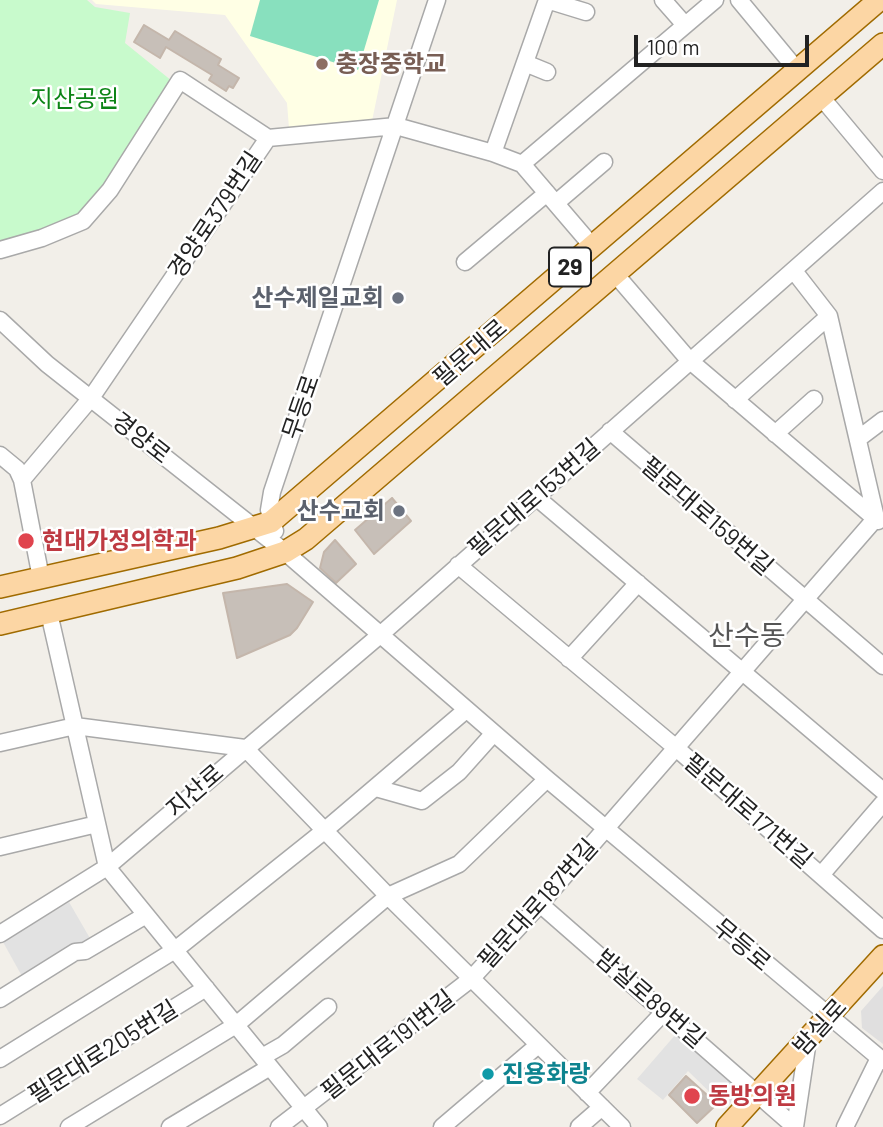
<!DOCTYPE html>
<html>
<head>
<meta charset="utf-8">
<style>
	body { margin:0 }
	#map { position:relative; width:883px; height:1127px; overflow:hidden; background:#f2efe9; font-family:Barlow,sans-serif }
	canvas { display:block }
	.scale { position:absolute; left:634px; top:35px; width:175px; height:32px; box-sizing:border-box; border:4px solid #222; border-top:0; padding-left:9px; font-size:21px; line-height:24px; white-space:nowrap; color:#222; -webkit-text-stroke:5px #fff; paint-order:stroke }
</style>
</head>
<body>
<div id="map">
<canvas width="883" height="1127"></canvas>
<div class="scale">100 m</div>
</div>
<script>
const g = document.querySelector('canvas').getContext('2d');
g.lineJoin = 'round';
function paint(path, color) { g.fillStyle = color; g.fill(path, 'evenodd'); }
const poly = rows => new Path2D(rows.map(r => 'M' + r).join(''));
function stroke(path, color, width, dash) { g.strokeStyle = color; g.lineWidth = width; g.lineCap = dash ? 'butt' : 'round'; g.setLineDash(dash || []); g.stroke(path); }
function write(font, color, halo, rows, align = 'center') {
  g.font = font + ' Barlow,"Noto Sans KR",sans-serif'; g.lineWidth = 5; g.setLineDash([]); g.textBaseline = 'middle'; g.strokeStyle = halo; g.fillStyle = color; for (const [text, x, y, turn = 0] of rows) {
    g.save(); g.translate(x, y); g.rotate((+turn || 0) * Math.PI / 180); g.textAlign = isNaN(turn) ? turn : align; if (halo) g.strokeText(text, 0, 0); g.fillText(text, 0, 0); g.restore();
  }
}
paint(poly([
	[883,986,883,1044,862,1028,861,1011]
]), '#e0dfdf');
paint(poly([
	[92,0,397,0,372,121,289,128,287,103,225,15,96,4]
]), '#ffffe5');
paint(poly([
	[0,0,87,0,95,7,130,13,125,43,172,81,126,158,76,219,57,229,0,243]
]), '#c8facc');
paint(poly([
	[260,0,379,0,358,70,250,36]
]), '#88e0be');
paint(poly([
	[69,902,91,940,23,978,3,942],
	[676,1034,740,1091,726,1108,688,1071,663,1100,637,1079]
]), '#e2e2e2');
const building = poly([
	[144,25,169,40,175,31,221,59,218,65,239,78,233,88,229,86,226,91,209,80,212,75,166,47,160,58,134,42,144,25],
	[392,498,411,521,374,554,355,530,392,498],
	[335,540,356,564,336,583,320,568,324,552,335,540],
	[287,584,313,602,297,628,290,635,237,658,223,593,287,584],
	[686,1076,717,1104,697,1123,669,1095,686,1076]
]);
paint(building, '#c7bfb8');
stroke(building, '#c4b6ab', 2);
const minor = poly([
	[547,0,586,12],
	[663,0,685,25],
	[739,0,797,70],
	[525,63,547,72],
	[822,98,883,171],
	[268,138,396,126,493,153,522,164,593,247],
	[493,153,547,0],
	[522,164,715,0],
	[556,203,604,162],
	[0,250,42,238,83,221,110,190,180,80,268,138],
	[465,262,547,193],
	[616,275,689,360,878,521],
	[0,320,47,364,285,552,547,779,883,1061],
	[735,400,829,316],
	[610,431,883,666],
	[775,434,814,399],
	[858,439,883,420],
	[0,455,17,469,22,480,41,578],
	[22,480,91,398,268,138],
	[536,497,883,791],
	[275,531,269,510,272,492,437,0],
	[458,565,675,747,883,930],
	[49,613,107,867,319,1127],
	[569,659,638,583],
	[0,743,75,726,245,748,388,896,622,1127],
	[376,788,422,801,459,772,493,734],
	[0,847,97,824],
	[821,875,883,803],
	[540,904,795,1127],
	[0,934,107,867,380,635,883,191],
	[0,999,75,952,85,951,146,915],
	[262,1057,283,1045,328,1007],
	[0,1059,175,950,324,831,466,710],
	[587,1093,664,1012],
	[0,1116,206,988],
	[69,1127,236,1025,388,896,459,864,547,779],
	[170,1127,270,1067],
	[279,1127,471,979,540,904,876,518,829,316,794,271],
	[442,1127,537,1046],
	[579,1127,602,1107],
	[795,1127,808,1040],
	[845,1127,879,1058]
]);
const major = poly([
	[0,587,219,538,271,522,879,0],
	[0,624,237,568,285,552,306,539,883,44],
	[727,1127,883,956]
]);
stroke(minor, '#a9a9a9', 19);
stroke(major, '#a06b00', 24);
stroke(minor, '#fff', 16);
stroke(major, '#fcd6a4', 21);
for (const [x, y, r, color] of [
	[322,64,7,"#8d6e63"],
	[398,298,7,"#6b7280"],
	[399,511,7,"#6b7280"],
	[26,541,9,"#e0444e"],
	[488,1074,7,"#0f9aa8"],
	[692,1096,9,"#e0444e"]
]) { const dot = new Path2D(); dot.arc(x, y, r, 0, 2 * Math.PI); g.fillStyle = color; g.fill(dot); stroke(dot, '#fff', 2.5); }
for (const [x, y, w] of [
	[570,267,42]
]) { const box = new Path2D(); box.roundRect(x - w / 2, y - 19.5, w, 39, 5); g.fillStyle = '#fff'; g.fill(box); stroke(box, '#222', 2); }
write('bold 23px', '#222', null, [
	["29",570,267]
]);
write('bold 24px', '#785e54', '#fff', [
	["충장중학교",336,64]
], 'left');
write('24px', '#0c8416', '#fff', [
	["지산공원",75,99]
]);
write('24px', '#222', '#fff', [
	["경양로379번길",215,215,-56],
	["필문대로",470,353,-41],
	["무등로",301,407,-71],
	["경양로",141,438,38],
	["필문대로153번길",534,498,-41],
	["필문대로159번길",707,516,41],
	["지산로",195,791,-41],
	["필문대로171번길",748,811,41],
	["필문대로187번길",538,904,-48],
	["무등로",742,945,40],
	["밤실로89번길",650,999,41],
	["밤실로",820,1027,-48],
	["필문대로191번길",388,1045,-38],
	["필문대로205번길",103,1052,-32]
]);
write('bold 24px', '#5b616d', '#fff', [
	["산수제일교회",384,298],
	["산수교회",385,511]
], 'right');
write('bold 24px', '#be3a42', '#fff', [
	["현대가정의학과",42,541],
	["동방의원",708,1096]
], 'left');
write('bold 24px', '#0d838f', '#fff', [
	["진용화랑",502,1074]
], 'left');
write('28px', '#555', '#fff', [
	["산수동",747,636]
]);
</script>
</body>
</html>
